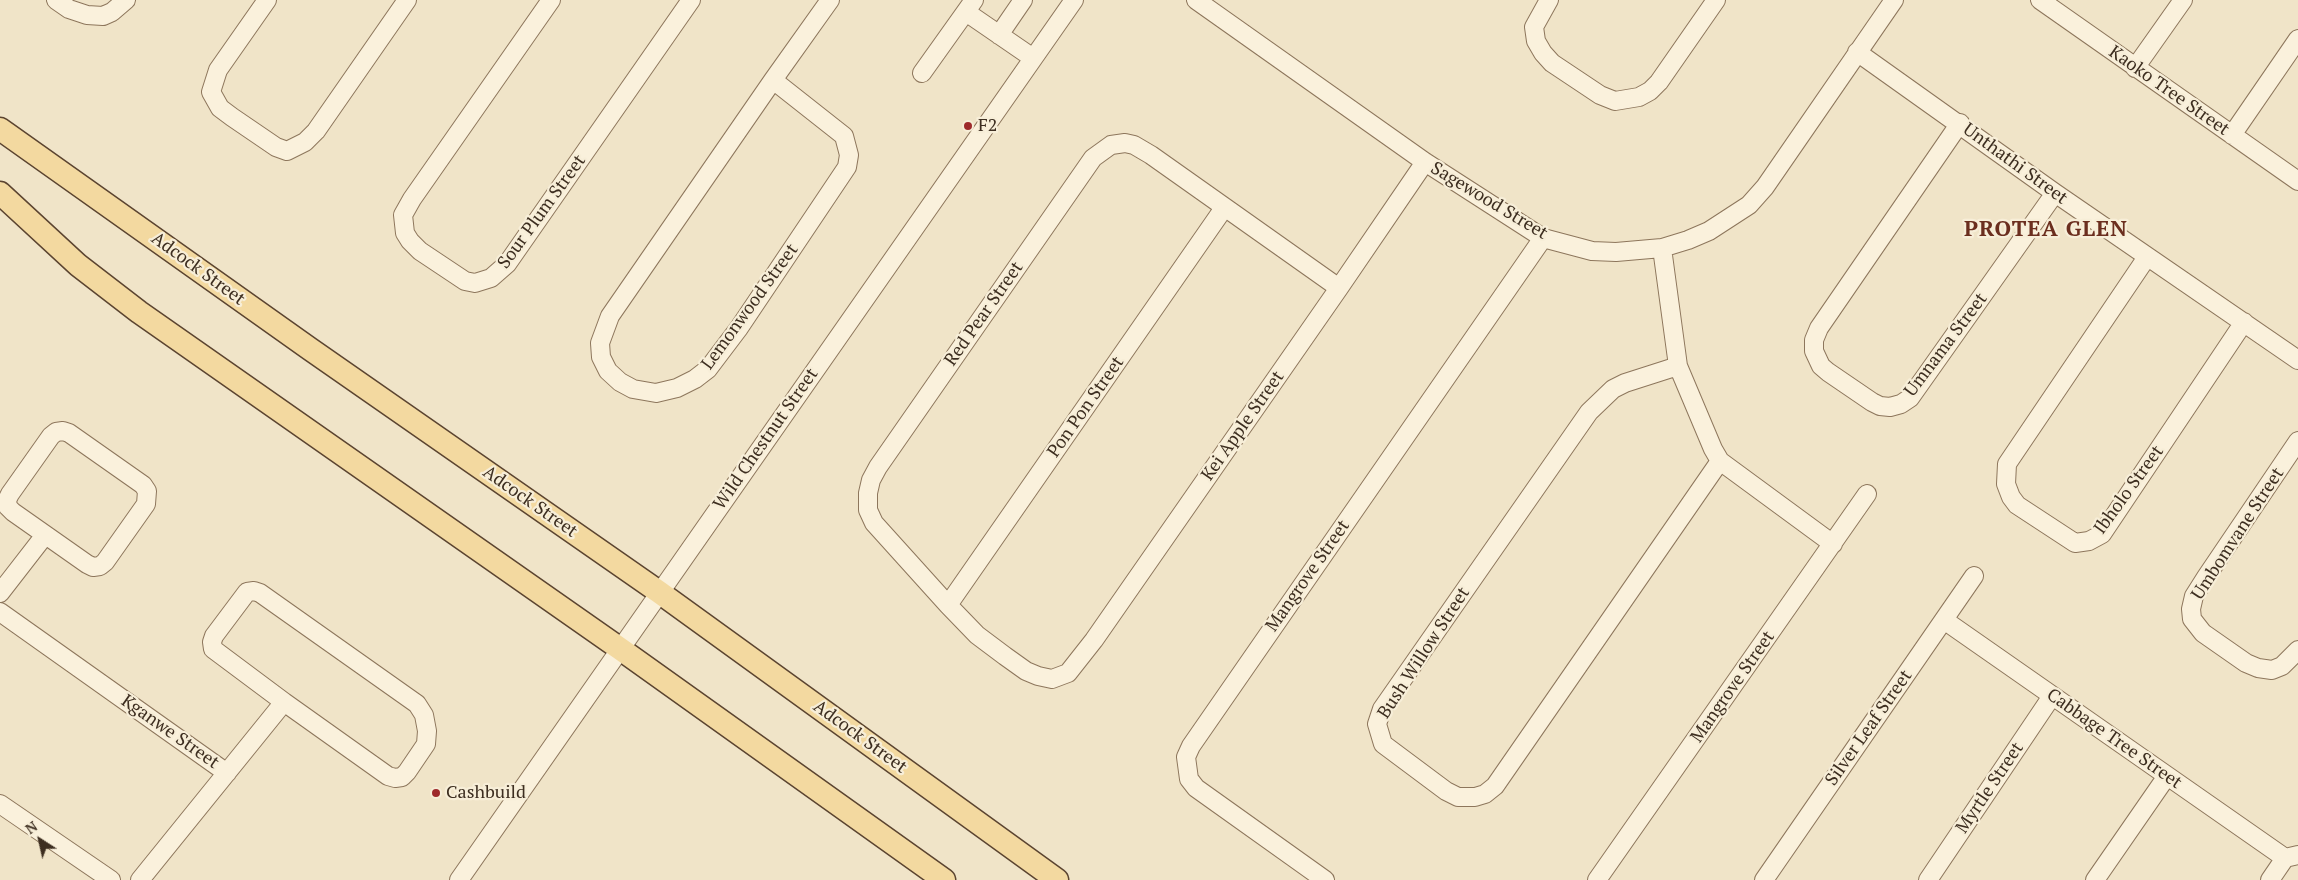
<!DOCTYPE html>
<html>
<head>
<meta charset="utf-8">
<style>
	body { margin:0 }
	#map { position:relative; width:2298px; height:880px; overflow:hidden; background:#f0e4c8; font-family:"PT Serif",serif }
	canvas { display:block }
	.north { position:absolute; left:15px; top:815px; width:50px; height:50px; -webkit-text-stroke:4px #f7eed8; paint-order:stroke; rotate:325deg; font-size:14px; font-weight:700; line-height:20px; text-align:center; color:#3d2e20 }
	.north::after { content:''; display:block; margin:auto; width:18px; height:22px; background:#3d2e20; clip-path:polygon(50% 0,100% 100%,50% 72%,0 100%) }
</style>
</head>
<body>
<div id="map">
<canvas width="2298" height="880"></canvas>
<div class="north">N</div>
</div>
<script>
const g = document.querySelector('canvas').getContext('2d');
g.lineJoin = 'round';
const poly = rows => new Path2D(rows.map(r => 'M' + r).join(''));
function stroke(path, color, width, dash) { g.strokeStyle = color; g.lineWidth = width; g.lineCap = dash ? 'butt' : 'round'; g.setLineDash(dash || []); g.stroke(path); }
function write(font, color, halo, rows, align = 'center') {
  g.font = font + ' "PT Serif",serif'; g.lineWidth = 4.5; g.setLineDash([]); g.textBaseline = 'middle'; g.strokeStyle = halo; g.fillStyle = color; for (const [text, x, y, turn = 0] of rows) {
    g.save(); g.translate(x, y); g.rotate((+turn || 0) * Math.PI / 180); g.textAlign = isNaN(turn) ? turn : align; if (halo) g.strokeText(text, 0, 0); g.fillText(text, 0, 0); g.restore();
  }
}
const minor = poly([
	[56,0,69,9,87,15,103,16,112,12,126,0],
	[267,0,218,70,211,92,220,108,232,117,276,147,287,151,305,142,316,131,407,0],
	[551,0,412,199,403,215,405,233,410,241,420,251,465,281,475,283,491,278,507,264,691,0],
	[1196,0,1425,162,1543,238,1592,251,1616,252,1662,248,1688,240,1709,231,1749,205,1765,187,1894,0],
	[1549,0,1534,27,1536,41,1543,53,1552,63,1600,95,1615,101,1639,97,1650,91,1659,82,1716,0],
	[2040,0,2298,181],
	[966,12,1033,58],
	[999,35,1023,0],
	[1857,52,2055,193,2298,360],
	[2135,68,2183,0],
	[922,73,974,0],
	[773,80,844,136,849,155,847,167,739,328,708,369,695,379,677,388,656,393,633,389,620,382,608,371,601,357,600,343,610,316,773,80,830,0],
	[1960,123,1819,328,1814,340,1814,351,1821,366,1828,372,1872,402,1880,406,1890,407,1901,404,1910,398,2055,193],
	[2232,135,2298,39],
	[1662,248,1678,366,1713,449,1720,461,1833,544],
	[2147,257,2007,464,2006,484,2011,497,2017,505,2075,543,2089,541,2102,534,2244,322],
	[1339,288,1151,155,1134,145,1125,143,1111,145,1093,158,878,467,871,480,868,493,868,510,874,523,948,605,977,635,1005,656,1026,671,1038,676,1052,679,1068,673,1094,640,1339,288,1425,162],
	[1678,366,1625,383,1613,389,1589,412,1382,709,1377,724,1383,744,1446,791,1458,797,1475,797,1485,794,1495,786,1720,461],
	[63,431,69,433,143,485,147,491,146,504,105,562,100,566,93,567,87,564,13,512,8,507,7,500,10,494,51,436,56,432,63,431],
	[2298,441,2206,577,2194,596,2191,609,2192,619,2203,633,2246,663,2258,668,2272,670,2282,666,2298,650],
	[0,593,45,535],
	[948,605,1224,208],
	[0,612,227,773],
	[1944,620,2285,858],
	[0,804,111,880],
	[140,880,284,702,388,776,395,778,402,777,407,772,426,744,427,731,424,715,417,704,260,593,254,591,247,592,214,636,212,642,213,649,284,702],
	[459,880,1074,0],
	[1325,880,1196,788,1189,779,1186,757,1191,746,1543,238],
	[1597,880,1867,494],
	[1764,880,1974,576],
	[1928,880,2052,696],
	[2095,880,2167,776],
	[2270,880,2285,858,2298,855]
]);
const major = poly([
	[0,129,310,349,659,592,1057,880],
	[0,193,78,265,139,312,619,648,944,880]
]);
stroke(minor, '#8d765c', 20);
stroke(major, '#5b4430', 25);
stroke(minor, '#faf1dc', 18);
stroke(major, '#f3d9a0', 22);
for (const [x, y, r, color] of [
	[968,126,5,"#9e2a2b"],
	[436,793,5,"#9e2a2b"]
]) { const dot = new Path2D(); dot.arc(x, y, r, 0, 2 * Math.PI); g.fillStyle = color; g.fill(dot); stroke(dot, '#f7eed8', 2); }
write('18px', '#3d2e20', '#f7eed8', [
	["Kaoko Tree Street",2169,91,35],
	["Unthathi Street",2015,164,36],
	["Sagewood Street",1489,201,31],
	["Sour Plum Street",542,212,-54],
	["Adcock Street",198,269,36],
	["Lemonwood Street",750,307,-54],
	["Red Pear Street",984,314,-55],
	["Umnama Street",1946,345,-53],
	["Pon Pon Street",1086,407,-55],
	["Kei Apple Street",1243,426,-55],
	["Wild Chestnut Street",766,439,-55],
	["Ibholo Street",2129,490,-54],
	["Adcock Street",530,502,35],
	["Umbomvane Street",2238,534,-57],
	["Mangrove Street",1308,576,-55],
	["Bush Willow Street",1424,653,-57],
	["Mangrove Street",1733,687,-55],
	["Silver Leaf Street",1869,728,-55],
	["Kganwe Street",170,732,35],
	["Adcock Street",860,737,36],
	["Cabbage Tree Street",2114,739,35],
	["Myrtle Street",1990,788,-56]
]);
write('18px', '#3d2e20', '#f7eed8', [
	["F2",978,126],
	["Cashbuild",446,793]
], 'left');
g.letterSpacing = '1px';
write('bold 22px', '#6b2e1e', '#f7eed8', [
	["PROTEA GLEN",2046,230]
]);
g.letterSpacing = '0px';
</script>
</body>
</html>
